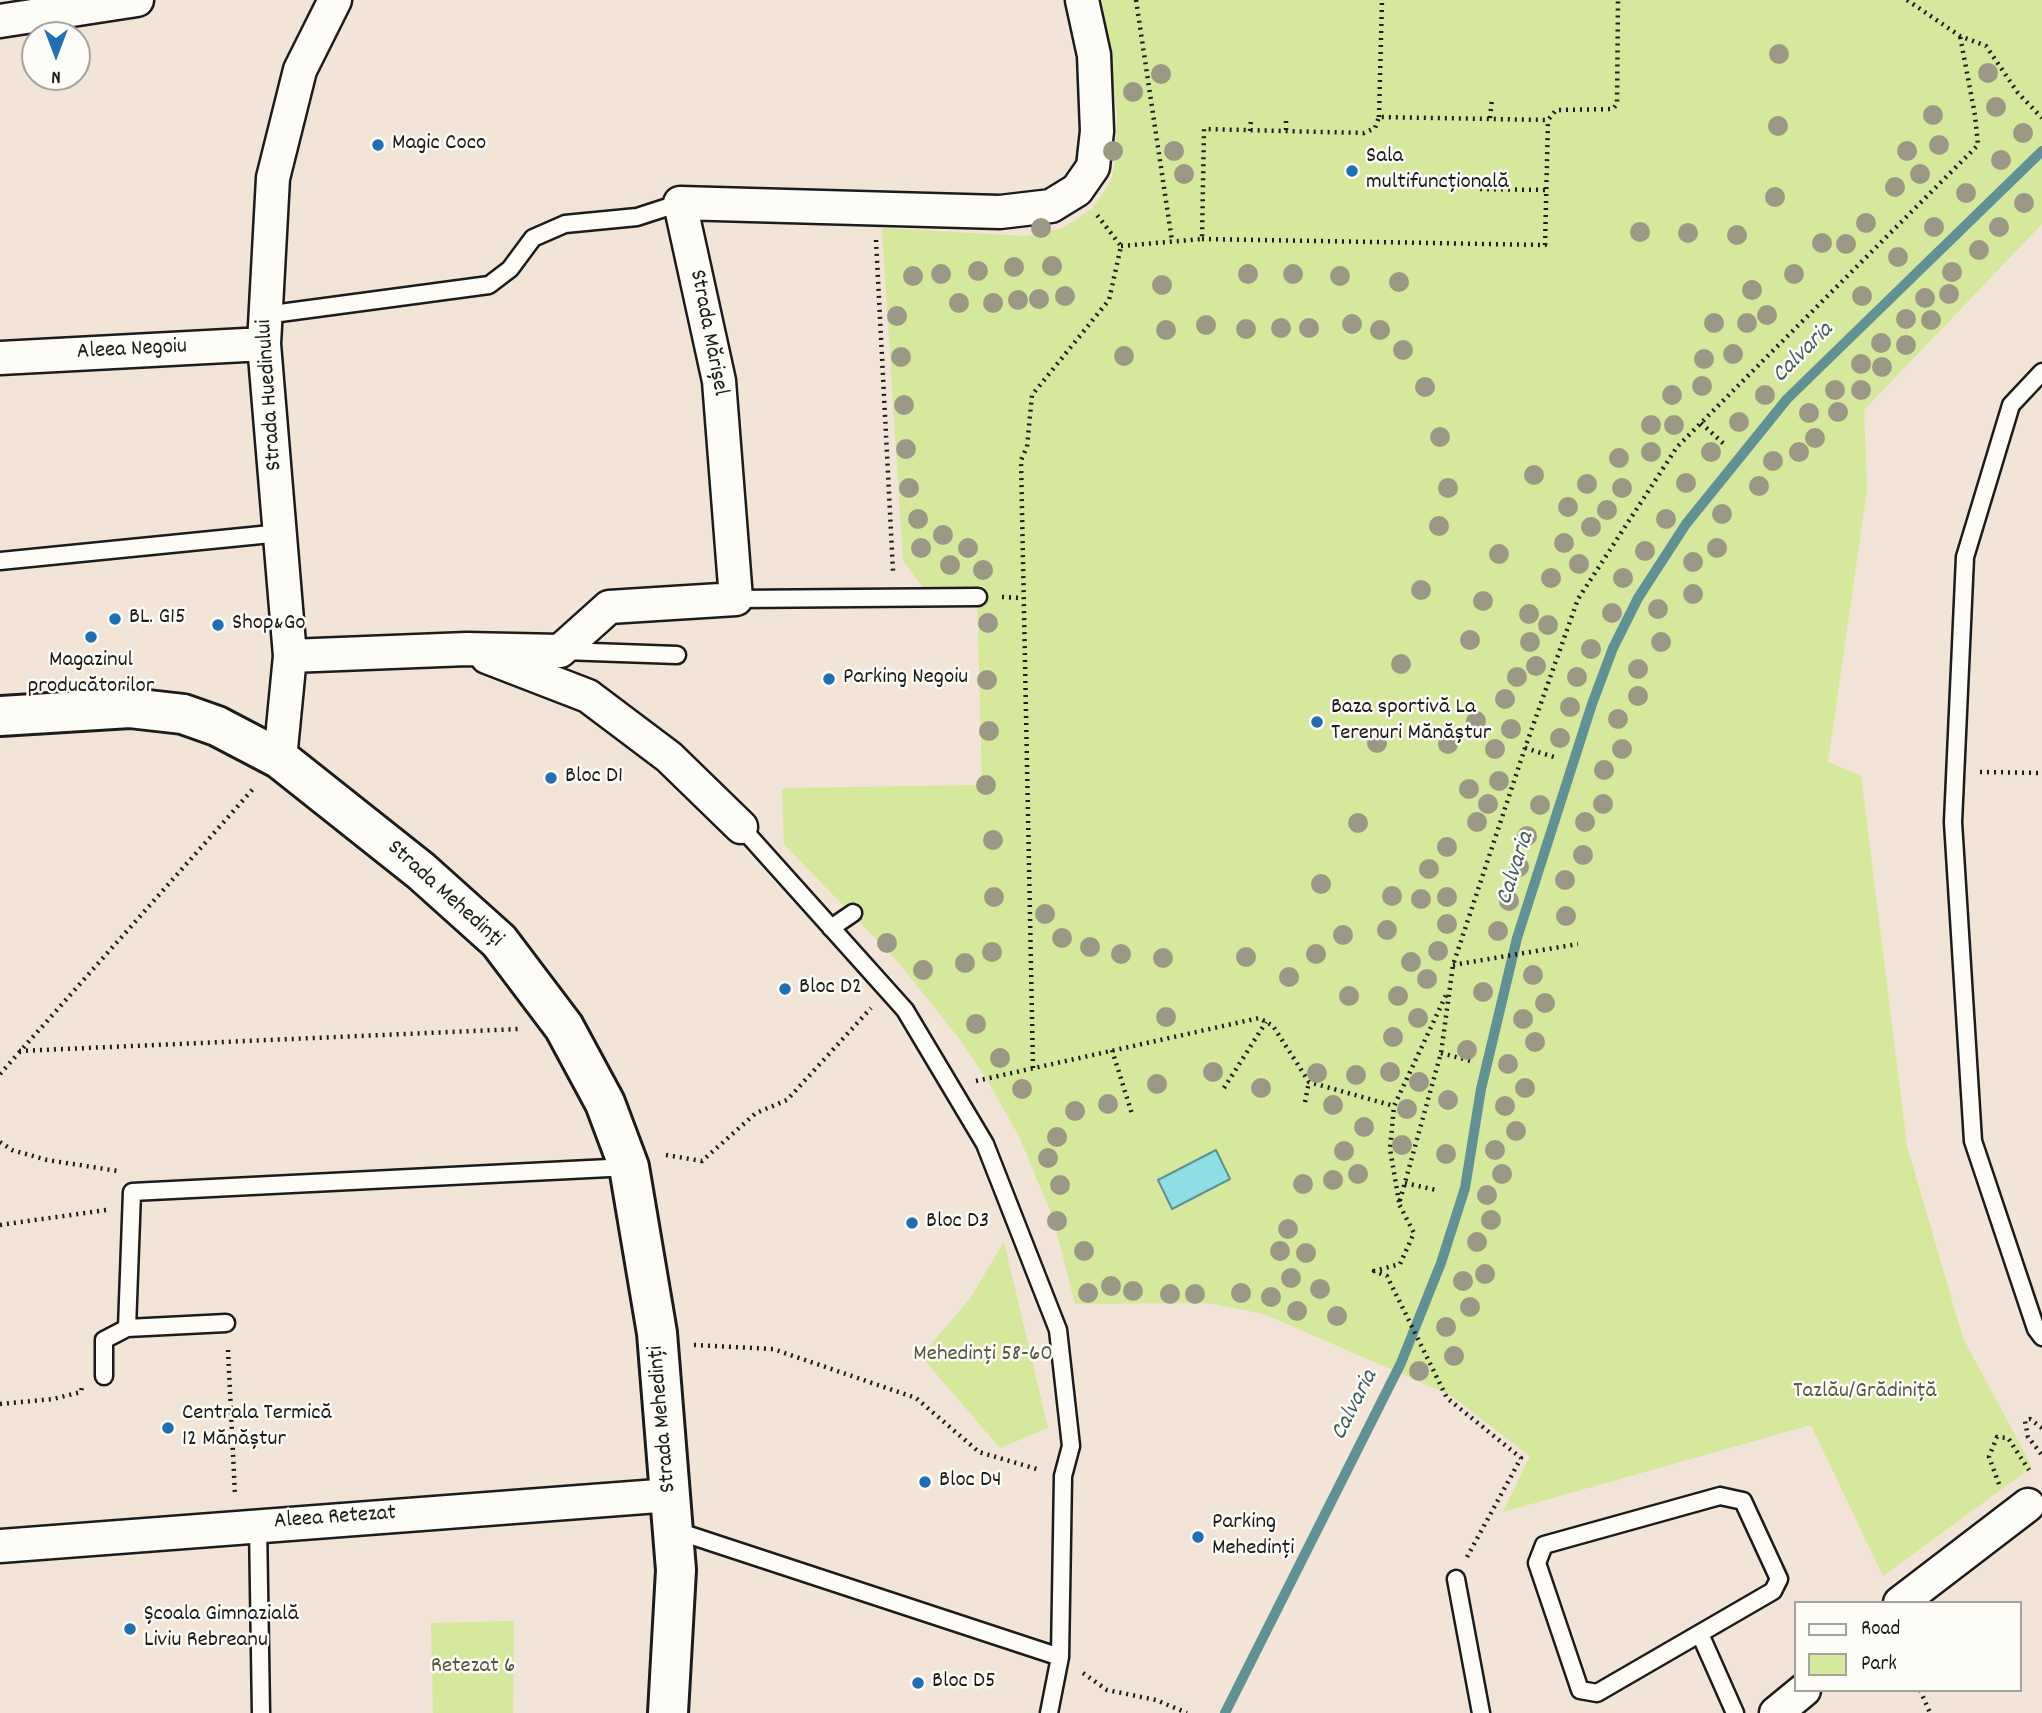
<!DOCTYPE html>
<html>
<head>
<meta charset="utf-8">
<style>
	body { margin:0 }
	#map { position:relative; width:2042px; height:1713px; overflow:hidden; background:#f2e4d6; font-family:Dekko,sans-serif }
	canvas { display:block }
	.legend { position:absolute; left:1794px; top:1601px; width:228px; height:91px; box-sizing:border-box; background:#fdfcf7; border:2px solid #a3a29f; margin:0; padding:9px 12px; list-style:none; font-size:21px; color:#1c1c1c }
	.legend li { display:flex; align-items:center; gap:14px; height:35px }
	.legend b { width:35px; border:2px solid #a3a29f }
	.north { position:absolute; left:21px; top:21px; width:70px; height:70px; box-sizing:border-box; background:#fdfcf7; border:2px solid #a3a29f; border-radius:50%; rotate:180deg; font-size:19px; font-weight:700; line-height:28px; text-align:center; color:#1c1c1c }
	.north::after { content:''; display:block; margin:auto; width:24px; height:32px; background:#1f6fb2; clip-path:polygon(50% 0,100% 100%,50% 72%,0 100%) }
</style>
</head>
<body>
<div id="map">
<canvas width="2042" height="1713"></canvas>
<ul class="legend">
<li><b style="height:9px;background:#fdfcf7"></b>Road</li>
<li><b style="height:19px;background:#d5e89c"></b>Park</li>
</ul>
<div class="north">N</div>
</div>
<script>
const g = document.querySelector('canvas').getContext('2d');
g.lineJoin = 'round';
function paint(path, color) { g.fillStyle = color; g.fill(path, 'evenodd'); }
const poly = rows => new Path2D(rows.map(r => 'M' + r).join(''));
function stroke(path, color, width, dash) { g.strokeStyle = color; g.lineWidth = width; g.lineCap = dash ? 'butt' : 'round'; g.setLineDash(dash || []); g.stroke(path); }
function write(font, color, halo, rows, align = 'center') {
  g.font = font + ' Dekko,sans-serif'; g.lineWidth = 5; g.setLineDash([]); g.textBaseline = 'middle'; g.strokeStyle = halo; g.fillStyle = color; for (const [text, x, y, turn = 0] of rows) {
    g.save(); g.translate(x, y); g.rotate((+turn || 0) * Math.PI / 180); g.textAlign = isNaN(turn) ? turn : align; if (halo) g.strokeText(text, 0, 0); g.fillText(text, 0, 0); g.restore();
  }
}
paint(poly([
	[1102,0,2042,0,2042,224,1864,410,1867,489,1828,762,1861,776,1907,1146,1963,1338,2032,1467,1883,1576,1811,1425,1503,1512,1530,1456,1450,1395,1264,1314,1208,1303,1075,1304,1053,1218,1019,1136,986,1078,959,1038,898,962,784,844,782,790,787,788,982,785,977,591,925,590,903,561,882,228,1026,236,1063,228,1092,209,1111,181,1116,157,1117,113],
	[1004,1242,1048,1428,1000,1448,921,1356,969,1300],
	[514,1621,513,1713,433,1713,431,1623]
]), '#d5e89c');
const water = poly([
	[1216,1150,1230,1179,1172,1209,1158,1180,1216,1150]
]);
paint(water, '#8ddfe4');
stroke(water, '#609194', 2);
stroke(poly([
	[1225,1713,1401,1363,1441,1263,1465,1188,1481,1089,1517,938,1592,704,1613,648,1638,598,1686,524,1787,399,2042,151]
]), '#609194', 10);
const service = poly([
	[265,315,489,285,510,269,533,238,565,224,637,217,680,203],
	[2042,372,2011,405,1965,557,1953,822,1973,1141,2036,1329,2042,1337],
	[0,561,281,533],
	[736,599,978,597],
	[563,651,677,655],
	[741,827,905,1010,985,1144,1058,1330,1071,1446,1063,1476,1060,1657,1049,1713],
	[831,928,853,913],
	[127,1328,132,1192,629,1167],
	[104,1376,104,1340,127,1328,226,1323],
	[1720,1496,1743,1501,1779,1579,1773,1591,1597,1693,1580,1690,1537,1563,1544,1545,1720,1496],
	[258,1524,261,1713],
	[674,1530,1060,1657],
	[1456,1579,1481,1713],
	[1700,1634,1735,1713]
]);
const minor = poly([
	[0,21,137,0],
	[0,358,264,344],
	[290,656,467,649,560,651,609,607,736,599,719,381,680,203,1000,212,1051,206,1077,190,1093,167,1097,131,1094,55,1082,0],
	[487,657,588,696,669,757,741,827],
	[280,759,290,656,264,344,273,178,300,70,335,0],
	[0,1546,671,1495],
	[1900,1603,2028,1505],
	[1776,1713,1804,1690]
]);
const tertiary = poly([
	[0,716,130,708,183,714,217,726,280,759,421,871,499,941,564,1027,605,1103,629,1167,657,1333,676,1570,668,1713]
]);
stroke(service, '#1c1c1c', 21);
stroke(minor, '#1c1c1c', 37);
stroke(tertiary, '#1c1c1c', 44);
stroke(poly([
	[1136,0,1172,241],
	[1907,0,1960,36,1986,46,2018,93,2042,118],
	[1379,117,1382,0],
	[1490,118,1492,99],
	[1286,121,1286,131],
	[1250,131,1251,120],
	[1480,189,1547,190],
	[1202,239,1545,245,1548,120],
	[876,240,893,571],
	[1121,246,1202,239,1204,129,1364,133,1375,128,1379,117,1548,120,1556,110,1613,109,1617,104,1618,0],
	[1701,423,1724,444],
	[1002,597,1022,598],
	[1525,748,1554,757],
	[1980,772,2042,773],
	[1453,965,1578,944],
	[1112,1050,1132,1114],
	[19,1051,518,1029],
	[1441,1053,1471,1061],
	[1033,1068,1021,460,1027,447,1032,395,1109,300,1121,246,1097,215],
	[0,1074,253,789],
	[976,1081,1259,1018,1273,1026,1309,1082,1394,1106],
	[1224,1088,1266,1022],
	[1305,1102,1309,1082],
	[0,1142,12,1150,47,1160,118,1171],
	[666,1155,702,1161,756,1113,787,1100,871,1008],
	[1405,1183,1436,1190],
	[1399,1202,1390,1149,1394,1106,1447,993],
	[0,1225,106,1210],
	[694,1345,773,1349,916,1398,979,1452,1040,1470],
	[228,1350,235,1495],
	[0,1404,53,1399,81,1392,82,1387],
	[2042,1428,2030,1419,2025,1421,2028,1437,2042,1455],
	[1999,1484,1989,1457,1997,1437,2008,1438,2029,1470],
	[1467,1557,1521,1458,1447,1398,1387,1276,1374,1271,1400,1264,1414,1233,1399,1204,1441,1053,1453,965,1525,748,1578,599,1677,447,1978,145,1975,115,1960,36],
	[1083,1673,1107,1690,1156,1700,1187,1713],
	[1920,1690,1930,1713]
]), '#1c1c1c', 4.5, [2, 5]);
stroke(service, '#fdfcf7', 16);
stroke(minor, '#fdfcf7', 32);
stroke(tertiary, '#fdfcf7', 38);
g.fillStyle = '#9b9885';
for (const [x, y] of [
	[1779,54],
	[1988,73],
	[1161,74],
	[1133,92],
	[1996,107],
	[1933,115],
	[1778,126],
	[2023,133],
	[1939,145],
	[1113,151],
	[1174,151],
	[1907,151],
	[2001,160],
	[1184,174],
	[1920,174],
	[1895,187],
	[1966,193],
	[1775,197],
	[2024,203],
	[1866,223],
	[1934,227],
	[1999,227],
	[1041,228],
	[1640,232],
	[1688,233],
	[1737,235],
	[1822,243],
	[1846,244],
	[1979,250],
	[1898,257],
	[1052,266],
	[1014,267],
	[978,271],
	[1952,272],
	[941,274],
	[1248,274],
	[1293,274],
	[1794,274],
	[913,276],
	[1340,276],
	[1399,282],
	[1162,285],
	[1752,290],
	[1949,294],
	[1065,296],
	[1862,296],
	[1925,298],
	[1039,299],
	[1018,300],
	[959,303],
	[993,303],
	[1767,315],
	[897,316],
	[1906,319],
	[1931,320],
	[1714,323],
	[1747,323],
	[1352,324],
	[1206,325],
	[1281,328],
	[1309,328],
	[1246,329],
	[1166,330],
	[1380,330],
	[1881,343],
	[1906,345],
	[1403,350],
	[1733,354],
	[1124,356],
	[901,357],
	[1704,359],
	[1861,364],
	[1882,367],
	[1702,386],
	[1425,387],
	[1835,390],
	[1861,390],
	[1672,395],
	[1765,395],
	[904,405],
	[1838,412],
	[1809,413],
	[1739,422],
	[1651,425],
	[1674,425],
	[1440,437],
	[1815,438],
	[906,449],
	[1651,452],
	[1711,452],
	[1799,452],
	[1619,458],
	[1773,461],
	[1534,475],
	[1686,483],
	[1587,484],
	[1759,486],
	[909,488],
	[1448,488],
	[1622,488],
	[1568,507],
	[1607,510],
	[1722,514],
	[918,519],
	[1666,519],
	[1439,526],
	[1591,527],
	[943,535],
	[1564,543],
	[921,548],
	[968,548],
	[1717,548],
	[1645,551],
	[1499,554],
	[1693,562],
	[1579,564],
	[950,565],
	[983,570],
	[1551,578],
	[1623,578],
	[1421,590],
	[1693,594],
	[1483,601],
	[1658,609],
	[1612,613],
	[1529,614],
	[988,623],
	[1548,625],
	[1470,640],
	[1530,642],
	[1661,642],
	[1591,649],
	[1401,664],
	[1536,666],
	[1638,669],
	[1517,677],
	[1577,677],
	[987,680],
	[1638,696],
	[1505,699],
	[1570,707],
	[1618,719],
	[1476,721],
	[1511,729],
	[989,731],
	[1560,738],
	[1377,743],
	[1448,744],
	[1495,749],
	[1622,749],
	[1604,770],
	[1499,781],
	[986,785],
	[1469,789],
	[1488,804],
	[1603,804],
	[1540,805],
	[1477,822],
	[1585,822],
	[1358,823],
	[1527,836],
	[993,840],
	[1447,847],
	[1583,855],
	[1519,867],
	[1429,869],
	[1565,880],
	[1321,884],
	[1392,896],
	[994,897],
	[1447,897],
	[1421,899],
	[1509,901],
	[1045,914],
	[1566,916],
	[1447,924],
	[1387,930],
	[1498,931],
	[1343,935],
	[1062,938],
	[887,943],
	[1090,947],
	[1438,951],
	[992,952],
	[1121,954],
	[1316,954],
	[1246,957],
	[1163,958],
	[1411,962],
	[965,963],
	[923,970],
	[1533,975],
	[1289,977],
	[1427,979],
	[1483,992],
	[1349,996],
	[1398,996],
	[1545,1003],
	[1166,1017],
	[1418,1018],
	[1523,1019],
	[976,1024],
	[1393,1037],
	[1535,1042],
	[1467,1050],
	[1000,1058],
	[1508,1064],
	[1213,1072],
	[1390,1072],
	[1317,1073],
	[1356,1075],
	[1419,1082],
	[1157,1084],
	[1261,1088],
	[1525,1088],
	[1022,1089],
	[1448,1100],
	[1108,1104],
	[1333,1105],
	[1505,1106],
	[1407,1109],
	[1075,1111],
	[1364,1127],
	[1516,1131],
	[1057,1137],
	[1402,1145],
	[1495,1150],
	[1344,1151],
	[1446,1154],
	[1048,1158],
	[1358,1174],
	[1502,1174],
	[1333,1180],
	[1303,1184],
	[1060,1185],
	[1487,1195],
	[1491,1220],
	[1057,1221],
	[1288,1229],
	[1477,1242],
	[1084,1251],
	[1280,1251],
	[1306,1253],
	[1485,1274],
	[1291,1278],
	[1463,1281],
	[1111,1286],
	[1320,1289],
	[1133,1291],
	[1088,1293],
	[1241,1293],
	[1170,1294],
	[1195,1294],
	[1271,1297],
	[1470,1307],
	[1297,1311],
	[1337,1316],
	[1446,1327],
	[1454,1356],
	[1419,1371]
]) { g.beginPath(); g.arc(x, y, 10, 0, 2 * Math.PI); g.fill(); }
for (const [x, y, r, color] of [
	[378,145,7,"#1f6fb2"],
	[1352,171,7,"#1f6fb2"],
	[115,619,7,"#1f6fb2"],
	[218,625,7,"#1f6fb2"],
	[91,637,7,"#1f6fb2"],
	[829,679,7,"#1f6fb2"],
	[1317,722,7,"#1f6fb2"],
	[551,778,7,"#1f6fb2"],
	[785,989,7,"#1f6fb2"],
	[912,1223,7,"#1f6fb2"],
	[168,1428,7,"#1f6fb2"],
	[925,1482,7,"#1f6fb2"],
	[1198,1537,7,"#1f6fb2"],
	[130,1629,7,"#1f6fb2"],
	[918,1683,7,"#1f6fb2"]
]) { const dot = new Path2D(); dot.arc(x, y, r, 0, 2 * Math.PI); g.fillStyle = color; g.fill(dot); stroke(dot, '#fdfcf7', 2.5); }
write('23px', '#1c1c1c', '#fdfcf7', [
	["Magic Coco",392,145],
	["Sala",1366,158],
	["multifuncțională",1366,184],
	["BL. G15",129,619],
	["Shop&Go",232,625],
	["Magazinul",91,662,"center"],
	["producătorilor",91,688,"center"],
	["Parking Negoiu",843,679],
	["Baza sportivă La",1331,709],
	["Terenuri Mănăștur",1331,735],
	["Bloc D1",565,778],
	["Bloc D2",799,989],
	["Bloc D3",926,1223],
	["Centrala Termică",182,1415],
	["12 Mănăștur",182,1441],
	["Bloc D4",939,1482],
	["Parking",1212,1524],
	["Mehedinți",1212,1550],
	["Școala Gimnazială",144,1616],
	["Liviu Rebreanu",144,1642],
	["Bloc D5",932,1683]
], 'left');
write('23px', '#1c1c1c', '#fdfcf7', [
	["Strada Mărișel",707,333,79],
	["Aleea Negoiu",132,351,-3],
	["Strada Huedinului",271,395,-94],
	["Strada Mehedinți",444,895,42],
	["Strada Mehedinți",664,1419,-95],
	["Aleea Retezat",335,1519,-4]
]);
write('23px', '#545942', '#fdfcf7', [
	["Mehedinți 58-60",983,1356],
	["Tazlău/Grădiniță",1865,1393],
	["Retezat 6",473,1668]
]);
write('italic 24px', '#446062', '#fdfcf7', [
	["Calvaria",1804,354,-45],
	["Calvaria",1517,869,-72],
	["Calvaria",1356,1406,-63]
]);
</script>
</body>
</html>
